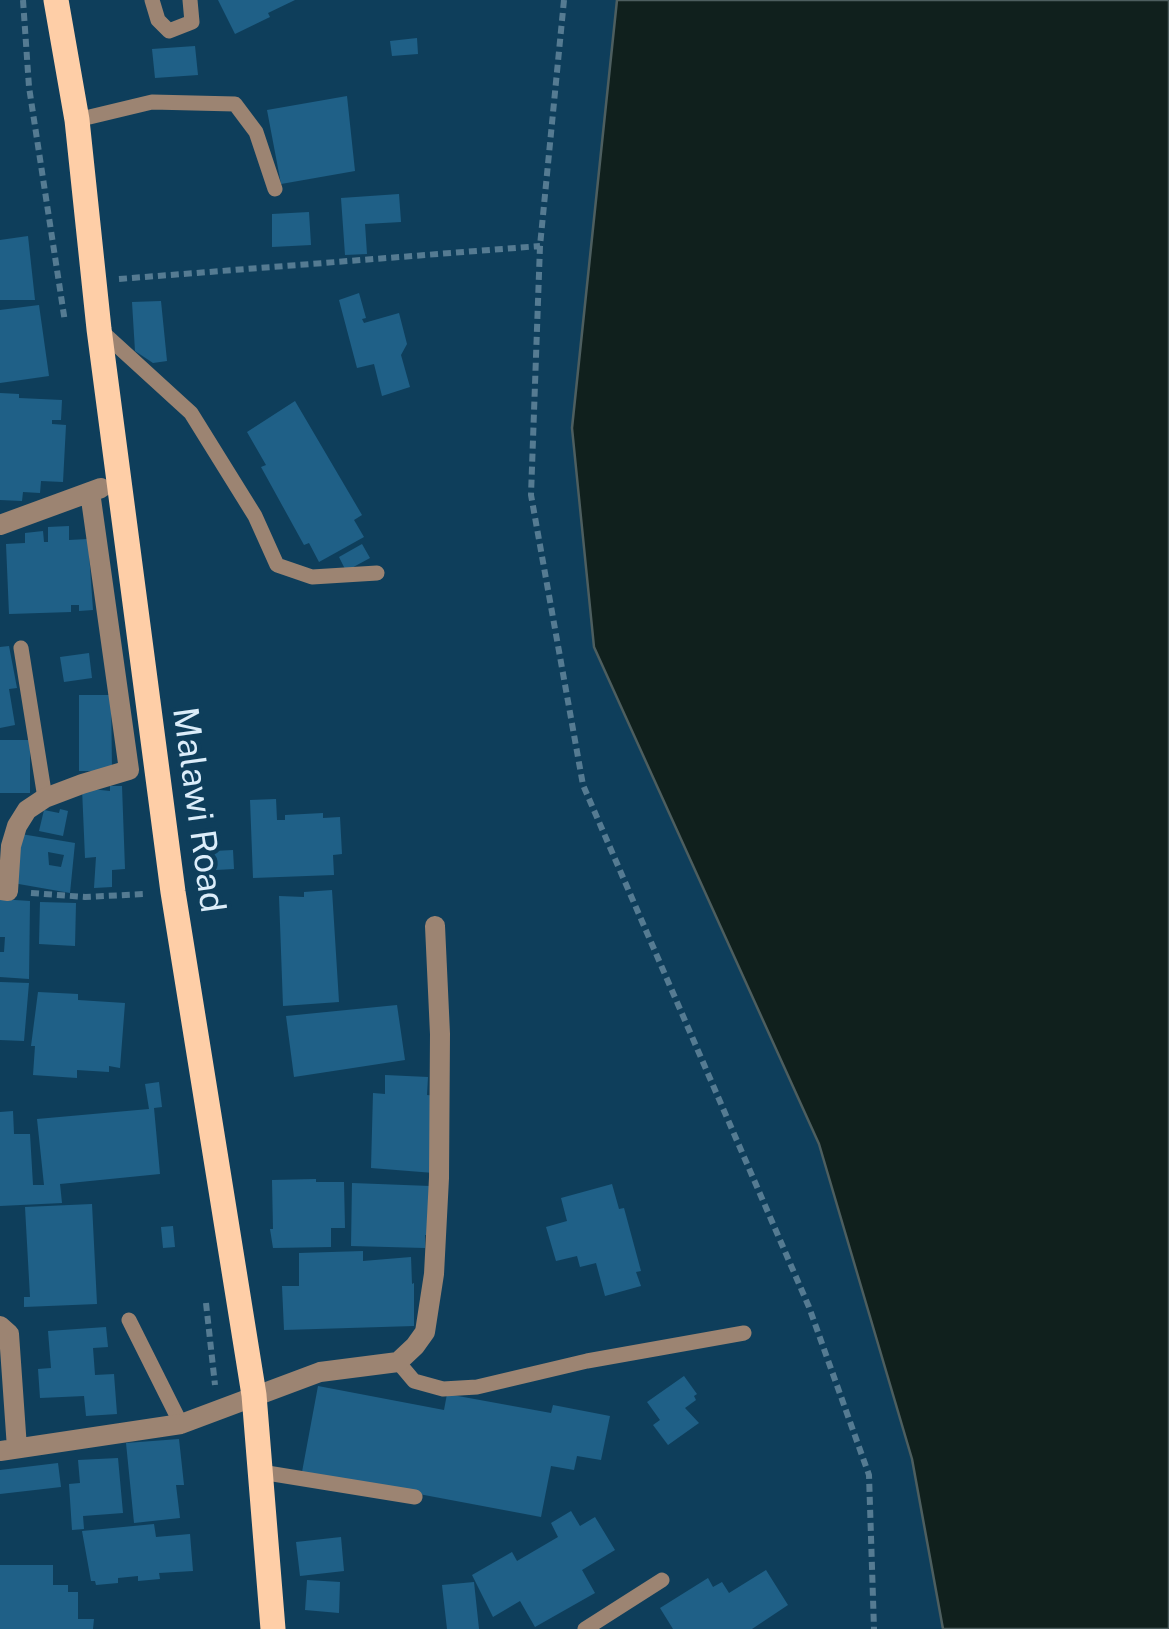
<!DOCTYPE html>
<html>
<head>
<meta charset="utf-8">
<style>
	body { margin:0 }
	canvas { display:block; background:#0e3e5b }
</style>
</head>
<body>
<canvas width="1169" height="1629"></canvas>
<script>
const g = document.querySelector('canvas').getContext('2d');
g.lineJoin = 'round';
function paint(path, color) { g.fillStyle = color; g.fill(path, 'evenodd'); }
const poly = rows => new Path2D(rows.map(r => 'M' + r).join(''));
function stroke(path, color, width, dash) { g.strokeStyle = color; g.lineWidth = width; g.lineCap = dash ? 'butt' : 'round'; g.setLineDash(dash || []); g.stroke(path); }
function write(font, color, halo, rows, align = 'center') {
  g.font = font + ' "Public Sans",sans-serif'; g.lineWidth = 9; g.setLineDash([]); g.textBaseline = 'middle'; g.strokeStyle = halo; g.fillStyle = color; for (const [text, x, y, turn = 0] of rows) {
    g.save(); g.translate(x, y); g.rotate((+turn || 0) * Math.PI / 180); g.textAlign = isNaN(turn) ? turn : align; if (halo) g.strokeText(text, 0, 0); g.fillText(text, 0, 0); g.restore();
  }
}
const water = poly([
	[617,0,1169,0,1169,1629,943,1629,912,1459,819,1144,594,647,572,428,617,0]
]);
paint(water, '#10201d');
stroke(water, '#4d5e5f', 2.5);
paint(poly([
	[218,0,295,0,268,13,270,17,235,34],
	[417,38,418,54,392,56,390,41],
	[195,46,198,75,155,78,152,49],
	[347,96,355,171,281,184,267,110],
	[399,194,401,222,365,224,367,254,345,255,341,198],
	[309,212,311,245,272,247,272,214],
	[28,236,35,300,0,300,0,240],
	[359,293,366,318,362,319,364,323,399,313,407,344,401,355,410,387,382,396,374,364,357,368,339,300],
	[161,301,167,361,153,363,135,351,132,302],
	[39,305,49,376,0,383,0,310],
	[0,393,19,394,19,398,62,400,61,420,52,420,52,424,66,425,63,482,41,481,40,493,23,492,22,501,0,500],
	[295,401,362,515,354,520,364,537,319,562,309,543,304,545,261,467,266,465,247,432],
	[69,526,69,540,88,539,93,610,79,611,79,605,71,605,71,612,9,614,6,544,25,543,25,533,43,531,44,542,48,542,48,527],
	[362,544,370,558,346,571,339,557],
	[9,646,17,688,9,689,15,725,0,728,0,647],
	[89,653,92,678,64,682,60,657],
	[79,695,111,695,112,771,79,771],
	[0,740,30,740,30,793,0,793],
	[110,786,122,786,125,869,112,870,112,887,94,888,96,857,85,858,82,788,110,791],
	[276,799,277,820,285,820,285,815,323,813,323,818,340,817,342,854,333,855,334,875,253,878,250,800],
	[60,809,68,811,63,836,39,831,44,810,59,813],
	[21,834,75,843,70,893,13,883],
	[48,852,64,855,61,867,49,865],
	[233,850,234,869,216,870,214,851],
	[332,890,339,1002,283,1006,279,896,304,897,304,892],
	[0,899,30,901,29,979,0,977,0,952,4,952,5,937,0,937],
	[40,902,76,903,75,946,39,944],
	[0,982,29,983,24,1041,0,1040],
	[38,992,78,994,78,1000,125,1003,120,1068,109,1066,109,1072,77,1070,77,1078,33,1075,35,1046,31,1046],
	[397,1005,405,1060,294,1077,286,1016],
	[385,1075,428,1077,427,1095,437,1096,434,1173,371,1168,373,1093,385,1094],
	[159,1082,162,1107,154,1108,160,1174,60,1184,62,1203,0,1206,0,1112,13,1111,14,1134,30,1134,33,1185,44,1185,37,1119,149,1109,145,1084],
	[316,1179,316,1182,344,1182,345,1228,331,1228,331,1247,273,1248,270,1229,273,1229,272,1180],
	[352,1183,430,1186,429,1235,425,1235,425,1248,351,1246],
	[612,1184,619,1209,624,1208,641,1271,636,1272,641,1286,605,1296,596,1263,580,1267,577,1256,556,1261,546,1227,567,1221,561,1198],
	[92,1204,97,1304,24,1307,24,1297,30,1297,25,1207],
	[173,1226,175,1247,163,1248,161,1227],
	[363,1251,363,1261,411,1257,412,1284,414,1283,414,1326,284,1330,282,1286,299,1286,299,1253],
	[106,1327,108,1347,93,1348,95,1375,114,1374,117,1414,86,1416,84,1396,40,1398,38,1369,51,1368,48,1331],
	[684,1376,697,1394,694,1396,696,1400,685,1408,699,1423,668,1445,653,1425,660,1420,647,1402],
	[318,1386,444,1410,447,1394,551,1413,553,1405,610,1416,601,1460,577,1456,574,1470,551,1466,541,1517,302,1472],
	[179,1439,184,1485,176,1485,180,1518,134,1523,126,1443],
	[118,1458,123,1513,83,1516,84,1529,72,1530,69,1484,80,1483,78,1460],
	[58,1463,61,1487,0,1494,0,1470],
	[571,1511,580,1526,595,1517,615,1550,582,1570,595,1593,535,1627,520,1601,493,1617,472,1575,512,1552,517,1561,558,1537,551,1523],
	[154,1524,156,1537,190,1534,193,1571,159,1573,160,1579,138,1581,138,1576,118,1578,118,1583,96,1585,95,1581,91,1581,82,1531],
	[341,1537,344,1571,300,1576,296,1542],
	[0,1565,53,1565,53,1585,68,1585,68,1592,78,1592,78,1619,94,1619,93,1629,0,1629],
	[766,1570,788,1605,752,1629,673,1629,660,1608,708,1578,713,1587,722,1582,729,1593],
	[307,1580,340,1582,339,1613,305,1610],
	[474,1582,479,1629,447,1629,442,1585]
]), '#1f6087');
stroke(poly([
	[23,0,29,87,65,322],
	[564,0,540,246,531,495,583,785,809,1307,869,1475,874,1629],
	[119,279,540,246],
	[31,893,85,897,145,894],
	[206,1303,215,1385]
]), '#557b92', 6, [8, 5]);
stroke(poly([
	[152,0,158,20,169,31,192,22,190,0],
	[77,120,152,102,235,104,256,132,275,189],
	[99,329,191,413,255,516,277,565,312,577,377,573],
	[21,648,45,798],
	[129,1320,181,1424],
	[398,1362,414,1381,443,1389,477,1387,587,1361,744,1333],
	[261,1472,415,1497],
	[585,1629,662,1580]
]), '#9c8472', 15);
stroke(poly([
	[0,525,101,488],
	[0,890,8,891,11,846,17,826,27,810,45,798,82,784,129,770,90,492],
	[0,1326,9,1334,17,1448],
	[0,1451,181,1424,320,1372,398,1362,415,1346,425,1332,434,1274,439,1178,440,1034,435,926]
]), '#9c8472', 20);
stroke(poly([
	[56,0,77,120,99,329,173,892,254,1395,273,1629]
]), '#fecea7', 25);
write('35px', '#dbedfa', '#0e3e5b', [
	["Malawi Road",198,810,82]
]);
</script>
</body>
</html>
